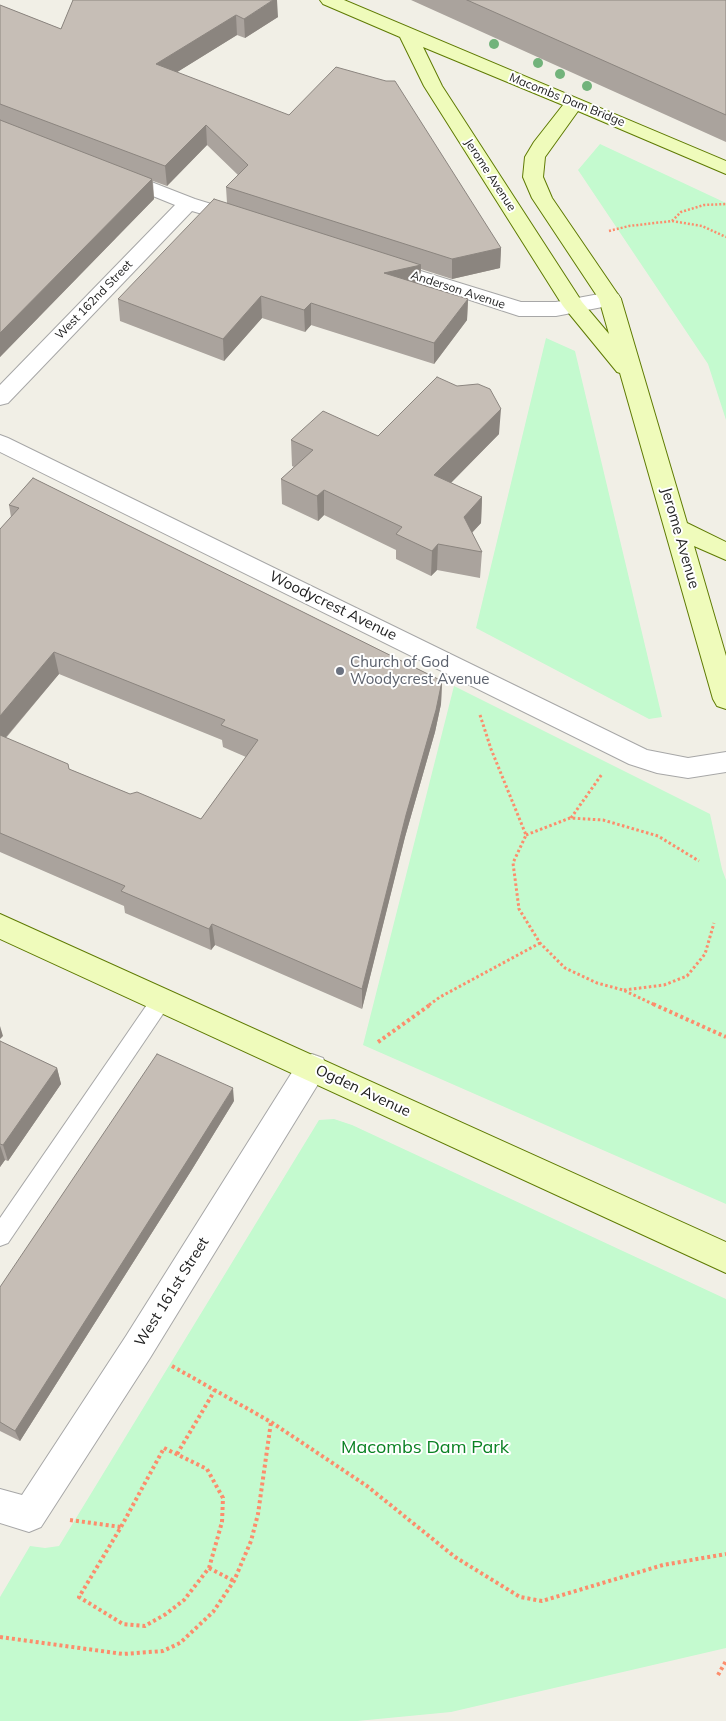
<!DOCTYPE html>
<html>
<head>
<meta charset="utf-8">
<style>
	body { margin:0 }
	canvas { display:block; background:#f1efe6 }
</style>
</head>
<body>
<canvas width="726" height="1721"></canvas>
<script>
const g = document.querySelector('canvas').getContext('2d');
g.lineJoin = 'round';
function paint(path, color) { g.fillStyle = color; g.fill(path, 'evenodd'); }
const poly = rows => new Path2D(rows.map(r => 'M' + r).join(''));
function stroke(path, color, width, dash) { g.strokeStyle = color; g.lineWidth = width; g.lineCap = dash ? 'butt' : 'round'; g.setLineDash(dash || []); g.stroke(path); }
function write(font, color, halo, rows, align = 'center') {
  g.font = font + ' Mulish,sans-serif'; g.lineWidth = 4; g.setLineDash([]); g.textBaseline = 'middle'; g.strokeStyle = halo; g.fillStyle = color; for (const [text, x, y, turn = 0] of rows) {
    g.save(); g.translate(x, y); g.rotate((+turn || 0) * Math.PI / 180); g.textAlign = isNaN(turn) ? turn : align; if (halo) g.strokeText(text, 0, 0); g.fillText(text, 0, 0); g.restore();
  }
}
paint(poly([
	[600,144,726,203,726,420,708,364,578,170],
	[546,338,575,351,662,717,649,719,476,628],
	[454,686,710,814,722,869,726,880,726,1204,363,1045],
	[334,1119,352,1125,726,1299,726,1648,451,1712,357,1721,0,1721,0,1597,30,1546,45,1548,59,1546,319,1120]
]), '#c4facf');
const lane = poly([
	[162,991,169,993,172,999,169,1005,8,1243,0,1246,0,1218,155,993,162,991]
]);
const street = poly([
	[118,169,195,199,247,215,250,219,247,223,240,225,192,211,8,403,0,405,0,385,175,205,111,179,108,175,111,171,118,169],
	[385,260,521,302,556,302,610,292,618,294,621,299,618,304,556,316,519,316,378,270,375,266,378,262,385,260],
	[0,435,8,438,647,750,688,758,726,752,726,772,688,778,657,773,629,764,0,452,0,435],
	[312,1054,323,1058,327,1067,323,1076,150,1358,41,1527,29,1532,0,1523,0,1489,22,1495,126,1336,301,1058,312,1054]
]);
const secondary = poly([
	[320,0,344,0,726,161,726,174,578,111,545,157,543,177,552,198,621,299,687,523,726,542,726,560,694,546,726,656,726,709,717,706,713,699,620,373,617,372,563,306,424,86,400,37,323,4,320,0],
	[423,47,563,105,534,142,525,157,523,177,532,198,599,299,609,334,582,302,442,86,423,47],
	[0,914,726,1242,726,1273,0,939,0,914]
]);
stroke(lane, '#a7a7a7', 2);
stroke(street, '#a7a7a7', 2);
stroke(secondary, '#5f7b03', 2);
stroke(poly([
	[672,221,681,212,704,205,726,204],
	[609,231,629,226,672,221,702,226,726,237]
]), '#fc8d6c', 2.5, [2, 2]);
stroke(poly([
	[480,715,491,749,526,835,513,863,519,909,540,943,565,968,597,983,623,990,655,1005],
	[571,818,602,774],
	[526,835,570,818,603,820,658,836,699,861],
	[624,990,664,985,687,976,705,954,714,923],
	[429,1005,440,997,540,943]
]), '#fc8d6c', 3, [2.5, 2.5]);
stroke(poly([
	[653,1004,726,1037],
	[378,1042,431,1004],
	[172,1366,271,1422,367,1486,455,1557,520,1597,542,1601,663,1565,726,1554],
	[164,1448,207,1469,223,1498,222,1522,209,1568,184,1600,166,1614,145,1626,123,1624,79,1597,121,1527,164,1448],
	[177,1454,215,1390],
	[70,1520,121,1527],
	[209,1568,234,1581],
	[0,1637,123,1654,163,1651,180,1643,213,1612,234,1581,251,1541,258,1514,271,1422],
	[718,1675,726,1661]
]), '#fc8d6c', 4, [3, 3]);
paint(lane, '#fff');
paint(street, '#fff');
paint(secondary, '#effbbb');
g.fillStyle = '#72b37b';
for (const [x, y] of [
	[494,44],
	[538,63],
	[560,74],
	[587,86]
]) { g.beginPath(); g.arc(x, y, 5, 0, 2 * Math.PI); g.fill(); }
paint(poly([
	[73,0,278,17,245,38,237,35,177,72,501,248,500,268,452,279,421,269,420,284,468,299,467,320,434,364,311,325,305,332,262,318,224,361,120,321,118,299,227,203,226,187,238,175,207,145,167,186,153,181,154,199,0,357,0,5,61,29],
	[411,0,726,0,726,142],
	[499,434,451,483,482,497,481,523,472,533,482,552,480,578,437,570,431,576,396,559,396,550,324,515,318,521,282,504,281,479,294,467,292,466,291,440,378,436],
	[33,478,442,681,441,704,435,732,405,837,362,1009,215,945,211,950,125,913,124,906,0,852,0,529,11,517,9,505],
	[59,674,222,740,223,747,246,757,201,819,130,794,69,769,6,738],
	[0,1041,57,1068,61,1084,8,1161,5,1160,0,1167],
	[234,1101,191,1171,20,1441,0,1431,0,1287]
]), '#aaa39d');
paint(poly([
	[273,0,277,0,278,17,245,38,244,19],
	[236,15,237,35,158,84,156,64],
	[206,125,207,145,167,186,165,166],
	[152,179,154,199,0,357,0,333],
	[501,248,500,268,452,279,452,259],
	[421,265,420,286,384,273],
	[261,296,262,318,224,361,223,339],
	[468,299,467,320,434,364,434,343],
	[311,303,311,325,305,332,304,310],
	[501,409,499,434,433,501,434,475],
	[324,490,324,515,318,521,317,496],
	[482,497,481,523,462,543,464,517],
	[438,544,437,570,431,576,432,551],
	[54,652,59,674,0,744,0,716],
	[442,681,441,704,435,732,405,837,362,1009,362,989,406,815],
	[212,924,215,945,211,950,209,929],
	[0,1026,3,1036,0,1039],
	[57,1068,61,1084,8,1161,3,1145],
	[233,1088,234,1101,191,1171,20,1441,15,1431],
	[0,1145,5,1160,0,1167]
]), '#8b857f');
const building = poly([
	[73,0,273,0,244,19,236,15,156,64,289,115,336,67,386,81,395,81,501,248,452,259,226,187,248,165,206,125,165,166,0,104,0,5,61,29,73,0],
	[467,0,726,0,726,115,467,0],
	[0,120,152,179,0,333,0,120],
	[214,199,421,265,384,273,468,299,434,343,311,303,304,310,261,296,223,339,118,299,214,199],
	[437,377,457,386,478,384,490,389,501,409,434,475,482,497,464,517,482,552,438,544,432,551,396,534,402,527,324,490,317,496,281,479,313,450,291,440,323,411,378,436,437,377],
	[33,478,442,681,436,710,406,815,362,989,212,924,209,929,121,891,125,886,0,833,0,735,68,764,69,769,130,794,137,792,201,819,258,740,221,725,225,720,54,652,0,716,0,529,19,508,9,505,33,478],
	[0,1041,57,1068,3,1145,0,1144,0,1041],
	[157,1054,233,1088,189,1158,15,1431,0,1422,0,1287,157,1054]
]);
paint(building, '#c6beb6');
stroke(building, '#8b857f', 1);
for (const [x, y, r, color] of [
	[340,671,5,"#6b7280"]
]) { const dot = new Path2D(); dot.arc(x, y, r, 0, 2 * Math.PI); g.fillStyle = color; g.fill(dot); stroke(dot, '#fff', 2); }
write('12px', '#202020', '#fff', [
	["Macombs Dam Bridge",567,100,22],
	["Jerome Avenue",490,175,57],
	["Anderson Avenue",458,290,18],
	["West 162nd Street",94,300,-46]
]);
write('15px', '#202020', '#fff', [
	["Jerome Avenue",680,538,74],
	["Woodycrest Avenue",333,606,26],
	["Ogden Avenue",363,1091,25],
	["West 161st Street",172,1292,-58]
]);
write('15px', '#5b616d', '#fff', [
	["Church of God",350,662],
	["Woodycrest Avenue",350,679]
], 'left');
write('18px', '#0a8223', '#fff', [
	["Macombs Dam Park",425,1448]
]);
</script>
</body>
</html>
